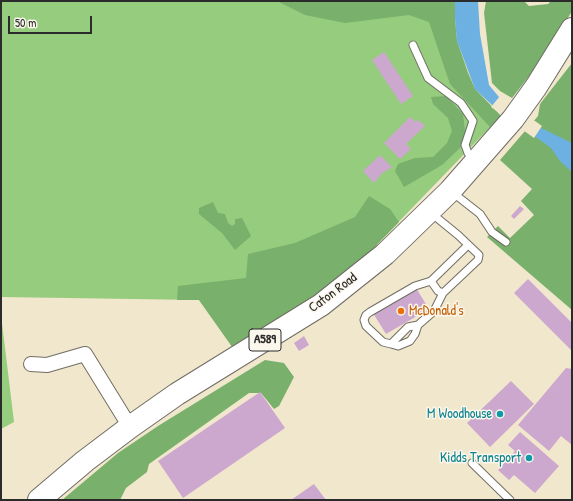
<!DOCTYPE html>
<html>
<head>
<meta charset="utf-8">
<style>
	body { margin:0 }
	#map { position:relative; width:573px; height:501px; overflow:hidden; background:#f1e7cd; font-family:"Patrick Hand",sans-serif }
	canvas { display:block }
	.frame { position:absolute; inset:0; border:2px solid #2b2b2b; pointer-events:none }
	.scale { position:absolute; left:8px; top:16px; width:84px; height:18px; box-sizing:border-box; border:2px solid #2b2b2b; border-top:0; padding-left:5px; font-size:12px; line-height:14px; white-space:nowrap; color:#2b2b2b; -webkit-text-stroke:3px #fbf7ec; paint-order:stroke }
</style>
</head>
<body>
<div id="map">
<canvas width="573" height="501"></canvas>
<div class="frame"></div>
<div class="scale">50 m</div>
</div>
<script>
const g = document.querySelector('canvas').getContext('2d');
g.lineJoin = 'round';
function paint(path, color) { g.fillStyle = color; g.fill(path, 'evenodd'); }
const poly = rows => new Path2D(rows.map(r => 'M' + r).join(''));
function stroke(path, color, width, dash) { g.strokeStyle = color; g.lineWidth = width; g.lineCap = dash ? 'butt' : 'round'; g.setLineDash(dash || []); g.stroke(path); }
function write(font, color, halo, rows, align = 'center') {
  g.font = font + ' "Patrick Hand",sans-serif'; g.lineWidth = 3; g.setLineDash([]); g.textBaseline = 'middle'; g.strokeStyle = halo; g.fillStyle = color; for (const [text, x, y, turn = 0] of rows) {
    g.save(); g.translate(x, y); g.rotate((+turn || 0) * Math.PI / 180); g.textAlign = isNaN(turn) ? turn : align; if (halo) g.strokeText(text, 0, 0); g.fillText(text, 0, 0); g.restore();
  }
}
paint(poly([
	[1,1,455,1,455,19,457,41,468,73,475,89,501,116,358,264,302,304,233,348,199,300,1,297],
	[1,315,14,422,1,429]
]), '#96cc7d');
paint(poly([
	[277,1,455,1,455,19,457,41,468,73,475,89,501,116,490,127,450,84,429,22,409,15,345,23,305,15],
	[486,1,524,1,529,6,548,4,551,1,572,1,572,11,558,34,540,62,512,98,500,91,492,83,484,13],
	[572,63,572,310,487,237,498,226,510,238,534,215,521,201,532,189,500,160,538,116,540,104],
	[446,96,463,114,465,131,460,148,442,165,404,187,395,171,398,164,415,158,433,157,447,143,452,131,448,118,433,104,431,97],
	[369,196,390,209,399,222,358,264,302,304,233,348,199,300,177,300,178,286,246,278,248,254,295,243,355,217],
	[213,202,218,213,225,214,228,223,232,226,235,224,235,219,242,218,251,236,235,250,222,233,199,214,199,208],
	[265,360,284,363,294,377,279,406,274,409,261,393,249,393,149,464,147,472,126,488,120,500,62,500,118,453,158,426]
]), '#78b06c');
paint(poly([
	[455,1,478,1,480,34,489,85,499,97,541,128,572,143,572,172,560,161,551,148,493,106,475,89,457,41,455,19]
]), '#6db1e3');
paint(poly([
	[500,96,542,126,534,138,491,107]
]), '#f1e7cd');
paint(poly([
	[384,52,413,96,401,104,372,60],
	[410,117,416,122,418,120,425,126,406,144,411,149,400,159,384,143],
	[380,155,392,167,381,174,374,183,363,171],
	[520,206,524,209,514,219,511,216],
	[528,279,572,323,572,351,514,293],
	[416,288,429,309,386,334,373,313],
	[304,336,309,345,299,351,294,343],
	[566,368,572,369,572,445,561,436,549,451,518,425],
	[511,381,534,404,490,447,467,423],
	[260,392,285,428,183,498,158,461],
	[520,432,559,466,535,493,514,475,509,480,498,470,515,451,508,445],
	[314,484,326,500,291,500]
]), '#cca7ce');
const service = poly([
	[413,45,428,78,461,103,473,121,465,145,468,153,475,160],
	[452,192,480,214,492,232,506,242],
	[431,281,415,286,370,312,366,315,364,320,366,326,383,342,391,344,408,327,418,325,434,311,443,293,478,260,479,255,458,235,431,213],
	[443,293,438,291,431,281,468,245],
	[391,344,398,346,410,341,415,334,418,325],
	[472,463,510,500]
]);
const minor = poly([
	[31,364,47,365,85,354,130,427]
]);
const primary = poly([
	[39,500,85,461,130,427,177,394,321,305,385,254,450,191,513,119,536,87,572,29]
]);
stroke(service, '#706d64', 9);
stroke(minor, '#706d64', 16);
stroke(primary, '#706d64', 24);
stroke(service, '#fff', 7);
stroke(minor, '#fff', 14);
stroke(primary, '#fff', 22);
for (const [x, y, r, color] of [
	[401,311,4,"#e8710a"],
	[500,414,4,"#0f9aa8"],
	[529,458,4,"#0f9aa8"]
]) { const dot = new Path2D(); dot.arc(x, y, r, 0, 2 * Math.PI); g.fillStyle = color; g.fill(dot); stroke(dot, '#fbf7ec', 1.5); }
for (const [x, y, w] of [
	[265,340,32]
]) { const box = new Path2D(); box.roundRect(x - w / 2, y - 11, w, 22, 3); g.fillStyle = '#fbf7ec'; g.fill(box); stroke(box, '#2b2b2b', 1); }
write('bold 13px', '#2b2b2b', null, [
	["A589",265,340]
]);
write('14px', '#2b2b2b', '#fbf7ec', [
	["Caton Road",333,293,-37]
]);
write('14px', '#c56008', '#fbf7ec', [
	["McDonald's",409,311]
], 'left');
write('14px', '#0d838f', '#fbf7ec', [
	["M Woodhouse",492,414],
	["Kidds Transport",521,458]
], 'right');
</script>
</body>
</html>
